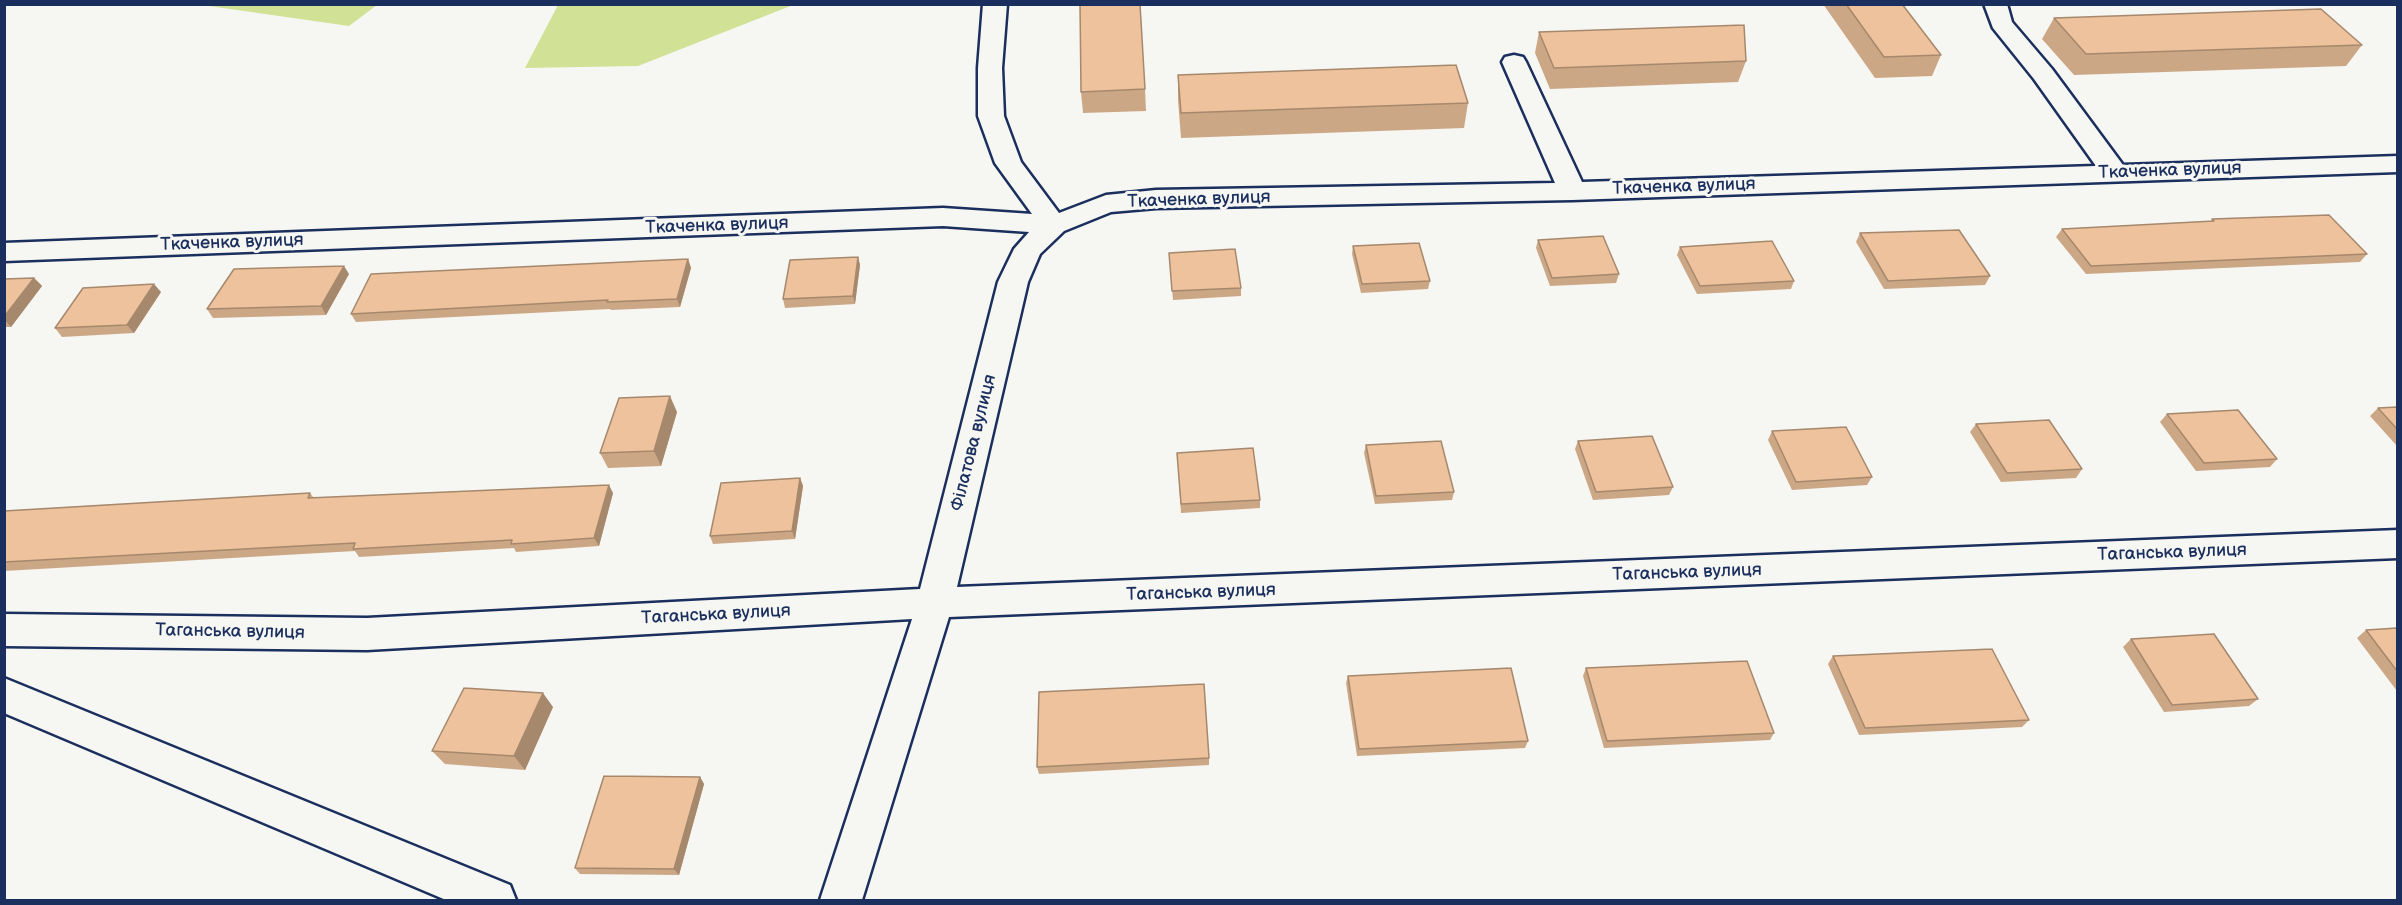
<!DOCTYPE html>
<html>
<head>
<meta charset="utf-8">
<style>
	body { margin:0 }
	#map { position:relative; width:2402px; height:905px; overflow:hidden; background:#f6f6f2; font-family:"Balsamiq Sans",sans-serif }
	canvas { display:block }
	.frame { position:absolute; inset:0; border:6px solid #1b2f5e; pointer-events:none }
</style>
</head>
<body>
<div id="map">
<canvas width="2402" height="905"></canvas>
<div class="frame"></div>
</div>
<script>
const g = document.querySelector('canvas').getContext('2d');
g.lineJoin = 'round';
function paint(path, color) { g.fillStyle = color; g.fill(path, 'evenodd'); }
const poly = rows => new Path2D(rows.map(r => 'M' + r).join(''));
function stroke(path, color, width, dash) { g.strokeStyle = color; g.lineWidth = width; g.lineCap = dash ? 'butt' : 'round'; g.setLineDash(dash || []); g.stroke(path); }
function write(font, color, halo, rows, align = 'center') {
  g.font = font + ' "Balsamiq Sans",sans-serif'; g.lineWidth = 6; g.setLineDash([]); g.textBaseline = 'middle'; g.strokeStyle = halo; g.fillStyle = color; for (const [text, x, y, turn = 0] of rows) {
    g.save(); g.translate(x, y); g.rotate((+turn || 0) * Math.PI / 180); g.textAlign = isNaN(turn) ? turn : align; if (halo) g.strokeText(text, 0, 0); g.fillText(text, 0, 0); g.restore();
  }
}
paint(poly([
	[202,5,377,5,349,26],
	[558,5,558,4,793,5,638,66,525,68]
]), '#d1e296');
const minor = poly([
	[983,4,1007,4,1002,68,1004,116,1021,162,1059,213,1106,195,1156,190,1555,183,1502,62,1505,57,1514,55,1523,57,1526,62,1582,182,2096,166,2034,79,1993,28,1984,4,2007,4,2012,22,2052,69,2123,165,2398,156,2398,172,1572,200,1156,208,1111,212,1064,231,1040,254,1028,282,957,587,2398,530,2398,558,949,617,862,900,820,900,912,619,367,650,4,646,4,614,367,618,920,589,998,282,1014,249,1029,232,943,226,4,261,4,243,943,208,1032,214,995,163,978,116,978,68,983,4],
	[4,678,510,885,516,900,446,900,4,713,4,678]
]);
stroke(minor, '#1b2f5e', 5);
paint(minor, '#f6f6f2');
paint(poly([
	[1823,4,1902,4,1941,55,1932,76,1875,78],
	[2054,18,2362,45,2346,66,2074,75,2042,39],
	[1539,32,1746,61,1738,82,1550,89,1535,53],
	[1178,75,1468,103,1464,128,1181,138,1178,100],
	[1145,89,1146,111,1083,113,1081,92],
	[2212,219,2367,254,2360,262,2086,274,2056,237,2062,229,2211,221],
	[1860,233,1990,276,1985,285,1884,289,1856,242],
	[1538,240,1619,274,1616,283,1550,286,1536,248],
	[1353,246,1430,281,1428,289,1361,293,1352,254],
	[1680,247,1794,281,1791,289,1697,294,1677,255],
	[1169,253,1241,288,1241,296,1173,300],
	[858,257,860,265,855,304,785,308,783,299],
	[688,259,691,268,680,307,611,310,610,309,356,322,351,314],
	[349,274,326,315,213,318,207,309],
	[34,278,42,286,11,327,4,327,4,279],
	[161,292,134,333,62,337,55,328],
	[2397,407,2397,446,2370,416,2378,408],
	[677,412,661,466,608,468,600,453],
	[2167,414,2277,459,2270,467,2196,471,2160,422],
	[1976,424,2082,469,2076,478,2001,482,1970,432],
	[1772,431,1872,477,1867,485,1792,490,1768,440],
	[1578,441,1673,487,1669,495,1593,500,1575,449],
	[1366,445,1454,492,1452,500,1375,504,1364,453],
	[1177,453,1260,500,1260,508,1181,513],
	[800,478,803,486,795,539,713,544,710,536],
	[310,493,314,498,613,493,599,546,516,552,514,548,359,557,355,551,4,571,4,511],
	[2397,628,2397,691,2357,638,2366,630],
	[2131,639,2258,699,2249,706,2164,712,2123,647],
	[1833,656,2029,720,2022,727,1859,735,1828,664],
	[1586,668,1774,733,1770,740,1604,748,1583,676],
	[1348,676,1528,741,1525,748,1357,756,1346,683],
	[553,707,525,770,445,764,432,751],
	[1209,758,1209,765,1039,774,1037,767],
	[700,777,704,784,679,875,580,874,575,868]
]), '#cca786');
paint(poly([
	[858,257,860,265,855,304,853,296],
	[688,259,691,268,680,307,677,299],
	[344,266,349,274,326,315,321,306],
	[34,278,42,286,11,327,4,319,4,317],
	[154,284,161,292,134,333,127,325],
	[670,396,677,412,661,466,654,451],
	[800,478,803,486,795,539,792,531],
	[609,485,613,493,599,546,594,538],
	[543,693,553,707,525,770,514,756],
	[700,777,704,784,679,875,674,869]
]), '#a6886d');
const building = poly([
	[1080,4,1140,4,1145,89,1081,92,1080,4],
	[1846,4,1902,4,1941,55,1884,57,1846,4],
	[2321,9,2362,45,2086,54,2054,18,2321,9],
	[1744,25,1746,61,1554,68,1539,32,1744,25],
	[1456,65,1468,103,1181,113,1178,75,1456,65],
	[2329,215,2367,254,2091,266,2062,229,2214,221,2212,219,2329,215],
	[1959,230,1990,276,1888,281,1860,233,1959,230],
	[1603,236,1619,274,1552,278,1538,240,1603,236],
	[1772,241,1794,281,1700,286,1680,247,1772,241],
	[1419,243,1430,281,1362,284,1353,246,1419,243],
	[1235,249,1241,288,1172,291,1169,253,1235,249],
	[858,257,853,296,783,299,790,260,858,257],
	[688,259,677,299,607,302,608,300,351,314,371,274,688,259],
	[344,266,321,306,207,309,234,269,344,266],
	[34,278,4,317,4,279,34,278],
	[154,284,127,325,55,328,83,288,154,284],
	[670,396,654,451,600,453,619,398,670,396],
	[2397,407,2397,429,2378,408,2397,407],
	[2238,410,2277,459,2204,463,2167,414,2238,410],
	[2049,420,2082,469,2007,473,1976,424,2049,420],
	[1846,427,1872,477,1796,482,1772,431,1846,427],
	[1652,436,1673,487,1596,492,1578,441,1652,436],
	[1441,441,1454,492,1376,496,1366,445,1441,441],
	[1253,448,1260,500,1181,504,1177,453,1253,448],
	[800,478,792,531,710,536,721,483,800,478],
	[609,485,594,538,511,544,512,540,353,549,355,543,4,562,4,511,310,493,308,498,609,485],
	[2397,628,2397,671,2366,630,2397,628],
	[2214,634,2258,699,2172,705,2131,639,2214,634],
	[1992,649,2029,720,1865,728,1833,656,1992,649],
	[1747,661,1774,733,1607,741,1586,668,1747,661],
	[1511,668,1528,741,1359,749,1348,676,1511,668],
	[1204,684,1209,758,1037,767,1039,692,1204,684],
	[464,688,543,693,514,756,432,751,464,688],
	[604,776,700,777,674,869,575,868,604,776]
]);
paint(building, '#edc29c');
stroke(building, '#a6886d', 1.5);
write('18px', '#1b2f5e', '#f6f6f2', [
	["Ткаченка вулиця",2170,171,-2],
	["Ткаченка вулиця",1684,187,-2],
	["Ткаченка вулиця",1199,200,-2],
	["Ткаченка вулиця",717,226,-2],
	["Ткаченка вулиця",232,243,-2],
	["Філатова вулиця",974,443,-76],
	["Таганська вулиця",2172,553,-2],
	["Таганська вулиця",1687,573,-2],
	["Таганська вулиця",1201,593,-2],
	["Таганська вулиця",716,615,-3],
	["Таганська вулиця",230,632,1]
]);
</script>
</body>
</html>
